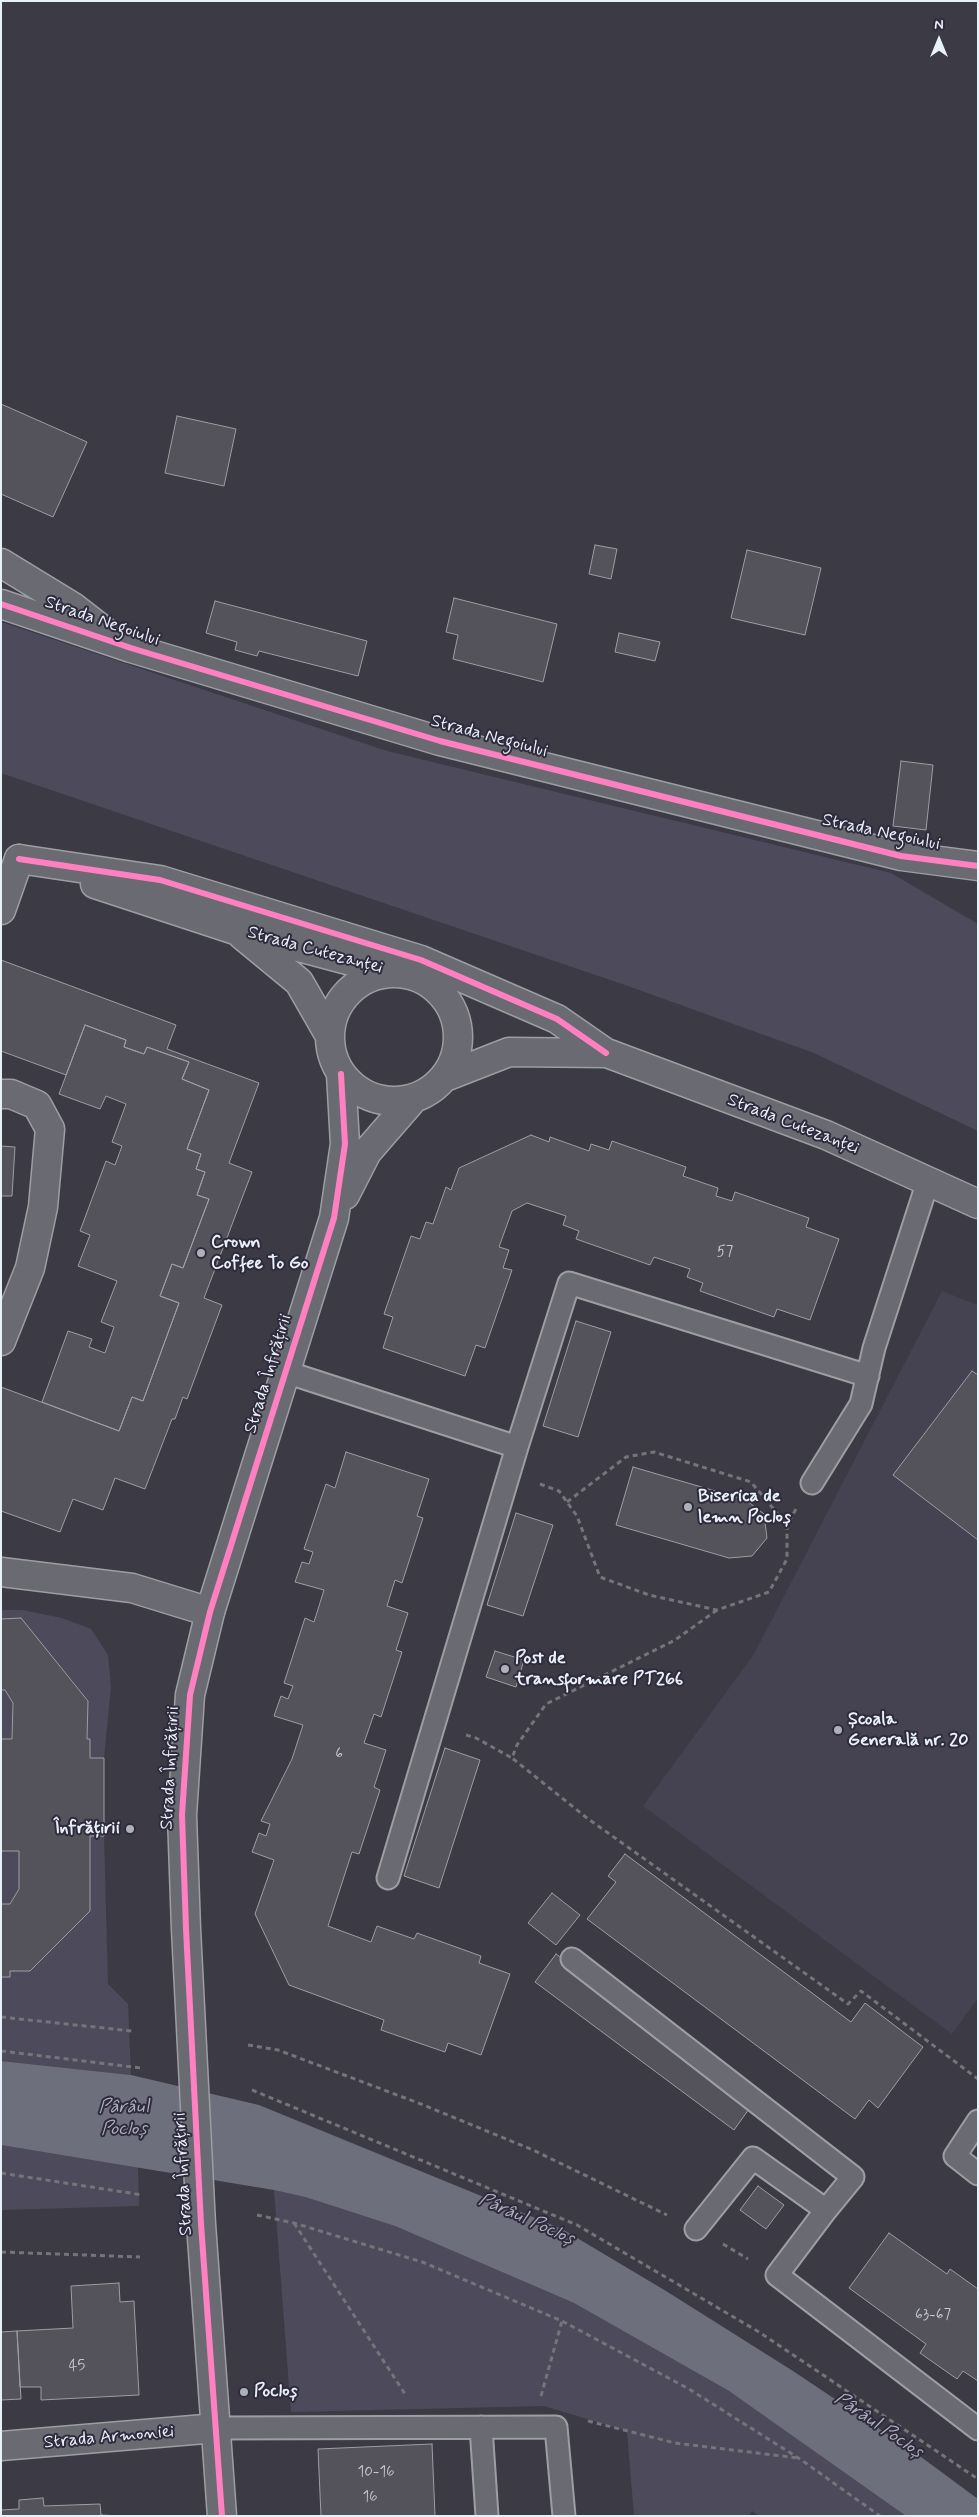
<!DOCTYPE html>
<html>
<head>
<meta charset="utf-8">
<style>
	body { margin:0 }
	#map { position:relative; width:979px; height:2517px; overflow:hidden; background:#3c3a44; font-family:Mynerve,sans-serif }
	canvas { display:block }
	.frame { position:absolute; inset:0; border:2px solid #e8f1f8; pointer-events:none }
	.north { position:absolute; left:914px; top:15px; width:50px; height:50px; -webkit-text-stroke:4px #2f2a3d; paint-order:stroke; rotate:0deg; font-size:14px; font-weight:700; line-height:20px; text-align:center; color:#e8f1f8 }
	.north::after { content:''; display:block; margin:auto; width:18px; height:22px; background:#e8f1f8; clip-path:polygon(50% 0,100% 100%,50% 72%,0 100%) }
</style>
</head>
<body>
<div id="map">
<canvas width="979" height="2517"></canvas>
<div class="frame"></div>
<div class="north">N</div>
</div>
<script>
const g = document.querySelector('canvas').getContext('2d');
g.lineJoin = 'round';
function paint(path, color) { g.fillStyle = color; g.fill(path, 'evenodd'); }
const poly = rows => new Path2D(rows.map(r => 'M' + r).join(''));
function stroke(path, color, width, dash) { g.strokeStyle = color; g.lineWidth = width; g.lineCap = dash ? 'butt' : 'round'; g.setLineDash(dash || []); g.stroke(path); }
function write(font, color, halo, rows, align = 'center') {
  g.font = font + ' Mynerve,sans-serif'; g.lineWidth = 4; g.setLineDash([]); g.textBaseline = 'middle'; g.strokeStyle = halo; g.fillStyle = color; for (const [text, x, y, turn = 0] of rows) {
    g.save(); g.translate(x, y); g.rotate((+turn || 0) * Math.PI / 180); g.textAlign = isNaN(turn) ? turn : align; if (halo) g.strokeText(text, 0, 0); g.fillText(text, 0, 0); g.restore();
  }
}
paint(poly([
	[942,1291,978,1305,978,1998,952,2034,643,1806,754,1654]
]), '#454252');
paint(poly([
	[1,622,387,751,891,873,978,924,978,1131,814,1053,628,986,1,773],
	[1,1610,22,1610,62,1618,91,1629,108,1655,111,1687,104,1758,90,1758,90,1739,87,1739,88,1700,21,1619,1,1619],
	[1,1690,5,1690,13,1703,12,1739,1,1739,1,1851,19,1851,19,1889,10,1904,1,1904],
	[90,1836,104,1836,108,1984,128,2004,131,2075,1,2061,1,1977,10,1977,10,1971,30,1971,90,1911],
	[1,2145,138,2167,139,2206,1,2210],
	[274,2190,305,2197,395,2226,574,2303,729,2391,906,2516,759,2516,752,2511,749,2516,634,2516,627,2431,544,2406,291,2412]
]), '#4d4b5b');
paint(poly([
	[1,2061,131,2075,259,2105,562,2229,666,2291,793,2371,917,2454,978,2499,978,2516,906,2516,729,2391,574,2303,395,2226,305,2197,274,2190,1,2145]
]), '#6e6f7c');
const building = poly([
	[1,404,87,442,53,517,1,494,1,404],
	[177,416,236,429,224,486,165,473,177,416],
	[595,545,617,549,611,579,589,574,595,545],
	[747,550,821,568,805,635,731,618,747,550],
	[454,598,557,624,543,682,453,659,458,635,446,632,454,598],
	[215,601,367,641,358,676,259,651,257,656,235,650,237,642,206,633,215,601],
	[619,633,660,642,655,661,615,652,619,633],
	[901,761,933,765,926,830,893,826,901,761],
	[1,960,176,1025,167,1049,259,1083,229,1163,252,1172,204,1298,222,1305,187,1399,183,1397,175,1419,172,1419,145,1489,115,1478,103,1510,73,1499,60,1532,1,1511,1,1387,119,1431,132,1397,143,1401,179,1303,160,1296,172,1264,183,1268,209,1199,197,1195,205,1172,196,1169,201,1154,187,1149,209,1090,182,1079,189,1062,147,1047,144,1054,124,1047,126,1040,85,1025,66,1075,1,1051,1,960],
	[85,1025,126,1040,124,1047,144,1054,147,1047,189,1062,182,1079,209,1090,187,1149,201,1154,196,1169,205,1172,197,1195,209,1199,183,1268,172,1264,160,1296,179,1303,143,1401,132,1397,119,1431,42,1402,68,1331,92,1339,89,1347,105,1353,114,1327,101,1322,117,1281,78,1266,90,1235,80,1231,106,1161,115,1165,122,1146,112,1142,126,1104,106,1096,100,1109,59,1094,85,1025],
	[531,1135,549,1142,550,1137,589,1151,591,1144,609,1150,612,1141,686,1167,683,1176,718,1188,716,1196,732,1201,735,1192,809,1218,806,1227,839,1239,810,1320,777,1309,774,1317,700,1291,703,1283,687,1277,690,1269,654,1257,650,1265,576,1239,579,1231,563,1225,566,1216,527,1203,512,1211,499,1247,509,1250,503,1268,512,1270,485,1348,476,1345,465,1376,383,1348,393,1317,384,1314,411,1236,420,1239,426,1222,433,1224,446,1187,451,1190,459,1168,531,1135],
	[1,1146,15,1147,12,1196,1,1196,1,1146],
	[576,1321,611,1332,578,1437,543,1426,576,1321],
	[972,1371,978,1375,978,1540,893,1475,972,1371],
	[346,1452,429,1479,417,1516,423,1518,402,1583,395,1580,387,1606,408,1613,396,1650,402,1652,381,1717,374,1714,364,1743,386,1750,374,1787,380,1790,359,1854,352,1852,328,1926,371,1942,377,1926,414,1939,417,1933,481,1956,479,1963,510,1974,481,2055,448,2043,445,2052,381,2030,384,2020,289,1985,255,1914,274,1860,252,1852,259,1833,266,1836,270,1824,261,1821,292,1759,303,1725,274,1716,281,1696,288,1699,293,1686,284,1683,305,1618,314,1622,324,1590,295,1582,302,1562,309,1564,313,1552,304,1549,326,1484,335,1488,346,1452],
	[633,1467,746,1500,764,1514,767,1538,752,1556,729,1558,616,1525,633,1467],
	[516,1513,553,1525,523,1616,487,1605,516,1513],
	[21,1618,88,1701,87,1739,90,1739,90,1758,104,1758,104,1836,90,1836,90,1911,30,1971,10,1971,10,1977,1,1977,1,1904,10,1904,19,1889,19,1851,1,1851,1,1739,12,1739,13,1703,5,1690,1,1690,1,1619,21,1618],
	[495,1651,524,1660,516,1687,486,1677,495,1651],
	[445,1748,480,1760,439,1888,404,1876,445,1748],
	[625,1854,851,2022,865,2003,923,2047,878,2108,869,2100,855,2119,587,1919,616,1882,608,1876,625,1854],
	[552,1893,580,1915,556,1945,528,1923,552,1893],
	[556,1954,754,2102,734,2130,535,1982,556,1954],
	[758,2186,784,2205,766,2229,740,2210,758,2186],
	[889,2233,947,2274,950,2269,978,2289,978,2381,963,2371,957,2379,920,2353,926,2344,849,2288,889,2233],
	[119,2283,120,2302,134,2301,139,2395,41,2400,41,2387,20,2387,17,2331,73,2328,71,2286,119,2283],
	[17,2331,21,2399,1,2400,1,2332,17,2331],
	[432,2444,435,2516,321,2516,318,2449,432,2444],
	[43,2498,44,2506,100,2504,101,2515,122,2516,1,2516,1,2510,19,2509,19,2500,43,2498]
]);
paint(building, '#54525a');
stroke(building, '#9d9ea4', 1);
const lane = poly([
	[286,1372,517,1447],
	[812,1483,861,1404,874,1348,928,1181],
	[388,1878,517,1447,569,1283,868,1376],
	[572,1959,853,2177,826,2210],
	[978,2121,955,2156,978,2174],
	[696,2229,753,2158,826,2210,777,2275,978,2429],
	[481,2427,487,2516],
	[217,2428,556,2427,564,2516]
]);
const street = poly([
	[1,563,73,607,104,631],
	[1,604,131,648,440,741,901,856,978,866],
	[1,910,19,859],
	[1,1094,11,1094,37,1105,50,1129,43,1207,30,1268,1,1341],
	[1,1572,132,1588,210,1612],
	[1,2446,217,2428]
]);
const secondary = poly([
	[19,859,160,880,421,960,557,1019,606,1053],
	[95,884,235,930,396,973],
	[242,935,299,982,330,1036],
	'330 1037a64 64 0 1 1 128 0a64 64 0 1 1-128 0Z',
	[588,1046,826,1135,978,1204],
	[445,1077,509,1052,606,1053],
	[345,1195,367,1152,413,1099],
	[222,2516,201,2224,186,1929,182,1815,190,1695,210,1612,334,1218,345,1144,341,1074]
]);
stroke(lane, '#9d9ea4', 25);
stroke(street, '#9d9ea4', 31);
stroke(secondary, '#9d9ea4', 31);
stroke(poly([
	[540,1484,559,1491,577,1516,600,1577,649,1595,717,1610,769,1592,787,1559,787,1525,796,1509],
	[567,1502,626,1457,654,1452,751,1482,787,1525],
	[717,1610,675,1640,546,1704,517,1745,512,1758,587,1818,848,2004,861,1991,978,2079],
	[466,1735,476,1738,512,1758],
	[1,2017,132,2031],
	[248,2045,278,2050,421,2104,533,2150,667,2215],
	[1,2051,141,2068],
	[252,2090,577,2225,759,2332,978,2479],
	[1,2173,143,2195],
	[257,2215,294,2223,422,2262,562,2321,689,2389,800,2459,880,2516],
	[294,2223,405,2394],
	[723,2244,748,2259],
	[1,2252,140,2257],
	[541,2396,562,2321],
	[588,2421,675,2443,798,2458]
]), '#74747a', 3, [5, 4]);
stroke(lane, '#6a6b72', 21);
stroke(street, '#6a6b72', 28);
stroke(secondary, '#6a6b72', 28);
stroke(poly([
	[1,604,131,648,440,741,901,856,978,866],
	[19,859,160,880,421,960,557,1019,606,1053],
	[222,2516,201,2224,186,1929,182,1815,190,1695,210,1612,334,1218,345,1144,341,1074]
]), '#ff80c0', 6);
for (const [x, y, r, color] of [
	[201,1253,5,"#acb1b9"],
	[688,1507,5,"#acb1b9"],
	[505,1669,5,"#acb1b9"],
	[838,1730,5,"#acb1b9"],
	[130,1829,5,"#acb1b9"],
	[244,2392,5,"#acb1b9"]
]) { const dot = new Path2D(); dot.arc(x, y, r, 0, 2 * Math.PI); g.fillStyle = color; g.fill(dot); stroke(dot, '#2f2a3d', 2); }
write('15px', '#c3c9d0', null, [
	["57",725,1253],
	["6",339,1755],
	["63-67",933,2316],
	["45",77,2367],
	["10-16",376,2473],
	["16",370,2498]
]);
write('18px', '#e8f1f8', '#2f2a3d', [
	["Strada Negoiului",102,622,19],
	["Strada Negoiului",489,737,15],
	["Strada Negoiului",881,833,12],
	["Strada Cutezanței",315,951,15],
	["Strada Cutezanței",793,1125,21],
	["Strada Înfrățirii",269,1374,-73],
	["Strada Înfrățirii",171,1768,-87],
	["Strada Înfrățirii",184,2174,-93],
	["Strada Armoniei",109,2438,-5]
]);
write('bold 18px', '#e8f1f8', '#2f2a3d', [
	["Crown",211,1243],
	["Coffee To Go",211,1264],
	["Biserica de",698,1497],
	["lemn Pocloș",698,1518],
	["Post de",515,1659],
	["transformare PT266",515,1680],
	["Școala",848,1720],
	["Generală nr. 20",848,1741],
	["Înfrățirii",120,1829,"right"],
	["Pocloș",254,2392]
], 'left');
write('italic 19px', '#aeb2bd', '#2f2a3d', [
	["Pârâul",124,2108],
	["Pocloș",124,2130],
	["Pârâul Pocloș",526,2220,24],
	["Pârâul Pocloș",878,2426,34]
]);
</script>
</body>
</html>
